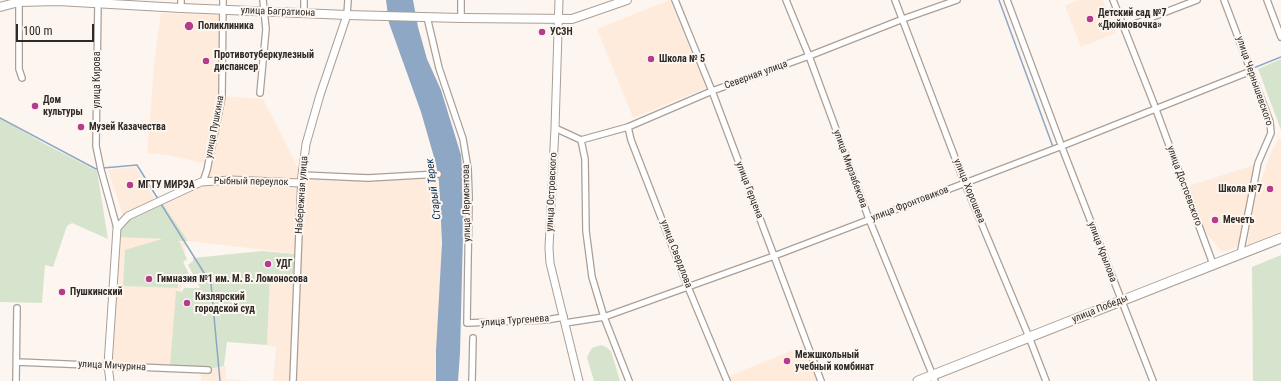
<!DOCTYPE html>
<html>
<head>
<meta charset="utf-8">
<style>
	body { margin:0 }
	#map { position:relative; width:1281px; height:381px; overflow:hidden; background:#fdf6f0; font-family:"Roboto Condensed",sans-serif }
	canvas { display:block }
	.scale { position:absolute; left:16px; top:24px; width:78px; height:18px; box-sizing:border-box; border:2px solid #2e2a26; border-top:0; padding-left:5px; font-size:12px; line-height:14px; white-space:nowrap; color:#2e2a26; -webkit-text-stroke:3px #fdf6f0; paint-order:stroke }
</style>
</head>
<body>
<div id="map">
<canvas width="1281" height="381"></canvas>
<div class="scale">100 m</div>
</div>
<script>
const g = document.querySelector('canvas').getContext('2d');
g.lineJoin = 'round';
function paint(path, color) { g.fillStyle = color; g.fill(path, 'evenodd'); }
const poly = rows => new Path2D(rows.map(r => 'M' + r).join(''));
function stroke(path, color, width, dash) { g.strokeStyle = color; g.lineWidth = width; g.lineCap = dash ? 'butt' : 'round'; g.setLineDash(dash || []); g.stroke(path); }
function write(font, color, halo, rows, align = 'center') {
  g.font = font + ' "Roboto Condensed",sans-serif'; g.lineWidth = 4; g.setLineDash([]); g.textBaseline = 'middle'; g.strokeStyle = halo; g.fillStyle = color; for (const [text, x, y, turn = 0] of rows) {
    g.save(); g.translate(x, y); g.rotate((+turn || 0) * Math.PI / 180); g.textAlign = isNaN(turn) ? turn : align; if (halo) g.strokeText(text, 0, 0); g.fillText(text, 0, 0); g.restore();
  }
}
paint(poly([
	[669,0,670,0,706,88,633,118,597,29],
	[1079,0,1103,0,1116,33,1081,47,1065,6],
	[161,13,223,15,222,96,263,99,302,175,323,173,438,174,442,257,436,381,273,381,276,347,267,346,270,278,297,279,298,254,188,241,161,201,201,182,207,164,172,156,147,153,155,55],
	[1281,139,1281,231,1247,246,1254,201,1271,152,1278,140],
	[1254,165,1243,245,1222,252,1197,222,1185,187],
	[136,167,155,200,123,215,108,170],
	[119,236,186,242,179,317,196,367,111,365],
	[803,346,817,381,731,381,729,376],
	[226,366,225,379,252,381,201,381,201,370]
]), '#feebdc');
paint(poly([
	[1281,59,1281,130,1258,69],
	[0,118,45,144,97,171,108,239,72,223,67,226,53,267,45,265,42,303,0,302],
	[161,201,188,241,179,241,187,259,183,262,194,284,178,284,178,288,123,286,125,250,162,239,118,237,119,228,128,217],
	[262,251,295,254,293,279,270,278,267,345,227,342,224,366,204,370,170,366,176,291,182,292,184,288,200,288,188,265,193,261,193,258],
	[1281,255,1281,381,1253,381,1252,267],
	[601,345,606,347,611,351,620,381,594,381,587,358,588,355,592,348]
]), '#d7e4cd');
paint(poly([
	[386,0,413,0,418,27,427,59,441,90,461,155,464,196,460,353,458,381,436,381,436,351,442,243,439,182,436,164,421,112,389,23]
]), '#8da7c5');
stroke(poly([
	[999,0,1053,147,1054,146],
	[1251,69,1281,57],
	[0,118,96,169,99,168],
	[103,168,137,165,158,199],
	[161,204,211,284,220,381]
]), '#8da7c5', 1.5);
const minor = poly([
	[19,0,19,69,22,78],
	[675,0,712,91,821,381],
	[786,0,809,56,869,219,935,381],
	[895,0,965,184,1029,337,1046,381],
	[1007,0,1060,142],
	[1113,0,1154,104],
	[1224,0,1270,122,1271,133,1258,163,1240,255],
	[1267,0,1281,37],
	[98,2,96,146,101,170,117,228],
	[181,8,181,0],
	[304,12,304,0],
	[347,15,348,0],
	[427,17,439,68,463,139,468,169,469,197,467,323,546,320,564,317],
	[461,18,461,0],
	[1124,28,1197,0],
	[260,93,266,29,263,0],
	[1155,107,1213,264],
	[628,127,631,140,688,287,727,381],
	[555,128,581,140,628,127,712,91,809,56,903,19,957,0],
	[581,140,585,159,586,231,592,277,604,317,629,381],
	[1061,145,1153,381],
	[302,175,368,178,438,174],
	[203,182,207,170,222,97,223,0],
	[565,323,604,317,774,256,1062,146,1251,71],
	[17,362,208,370],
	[16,381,17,308],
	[293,381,301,183],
	[472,381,473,338]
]);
const tertiary = poly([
	[559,0,555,128,549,248,550,263,579,381],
	[110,381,108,365,117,228,128,216,201,182,231,180,301,183,306,144,320,95,347,15]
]);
const secondary = poly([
	[0,7,19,2,58,1,181,8,347,15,461,18,572,19,627,0]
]);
const primary = poly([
	[918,381,1281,238]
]);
stroke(minor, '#aa9f96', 8);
stroke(tertiary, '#aa9f96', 9);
stroke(secondary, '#aa9f96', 10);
stroke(primary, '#aa9f96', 11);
stroke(minor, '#fff', 5.5);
stroke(tertiary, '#fff', 7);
stroke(secondary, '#fff', 8);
stroke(primary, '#fff', 9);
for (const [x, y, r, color] of [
	[1090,19,4,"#b73b8a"],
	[189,26,5,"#b73b8a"],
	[542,32,4,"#b73b8a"],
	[651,59,4,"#b73b8a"],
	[206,61,4,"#b73b8a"],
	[35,106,4,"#b73b8a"],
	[81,127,4,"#b73b8a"],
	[130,185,4,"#b73b8a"],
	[1270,189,4,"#b73b8a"],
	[1215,220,4,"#b73b8a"],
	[268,264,4,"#b73b8a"],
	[149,279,4,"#b73b8a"],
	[62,292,4,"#b73b8a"],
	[187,303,4,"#b73b8a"],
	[787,361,4,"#b73b8a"]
]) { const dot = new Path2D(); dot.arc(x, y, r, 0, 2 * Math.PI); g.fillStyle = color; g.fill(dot); stroke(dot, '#fdf6f0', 1.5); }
write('10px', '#2e2a26', '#fdf6f0', [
	["улица Багратиона",278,12,2],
	["Северная улица",756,75,-20],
	["улица Кирова",97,80,-90],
	["улица Чернышевского",1254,81,71],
	["улица Пушкина",215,127,-79],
	["улица Мирзабекова",850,169,70],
	["Рыбный переулок",251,182,1],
	["улица Достоевского",1184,186,70],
	["улица Герцена",749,190,69],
	["улица Хорошева",969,191,68],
	["улица Островского",552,192,-87],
	["Набережная улица",302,195,-86],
	["улица Лермонтова",467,203,-91],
	["улица Фронтовиков",910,204,-21],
	["улица Крылова",1102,252,69],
	["улица Свердлова",676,254,69],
	["улица Победы",1100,309,-22],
	["улица Тургенева",515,321,-4],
	["улица Мичурина",112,366,3]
]);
write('bold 10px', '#2e2a26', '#fdf6f0', [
	["Детский сад №7",1098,13],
	["«Дюймовочка»",1098,25],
	["Поликлиника",198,26],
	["УСЗН",550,32],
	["Противотуберкулезный",214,55],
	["диспансер",214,67],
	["Школа № 5",659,59],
	["Дом",43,100],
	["культуры",43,112],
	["Музей Казачества",89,127],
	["МГТУ МИРЭА",138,185],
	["Школа №7",1262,189,"right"],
	["Мечеть",1223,220],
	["УДГ",276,264],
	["Гимназия №1 им. М. В. Ломоносова",157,279],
	["Пушкинский",70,292],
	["Кизлярский",195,297],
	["городской суд",195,309],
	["Межшкольный",795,355],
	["учебный комбинат",795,367]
], 'left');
write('italic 11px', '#062e55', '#fdf6f0', [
	["Старый Терек",434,189,-97]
]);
</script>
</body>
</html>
